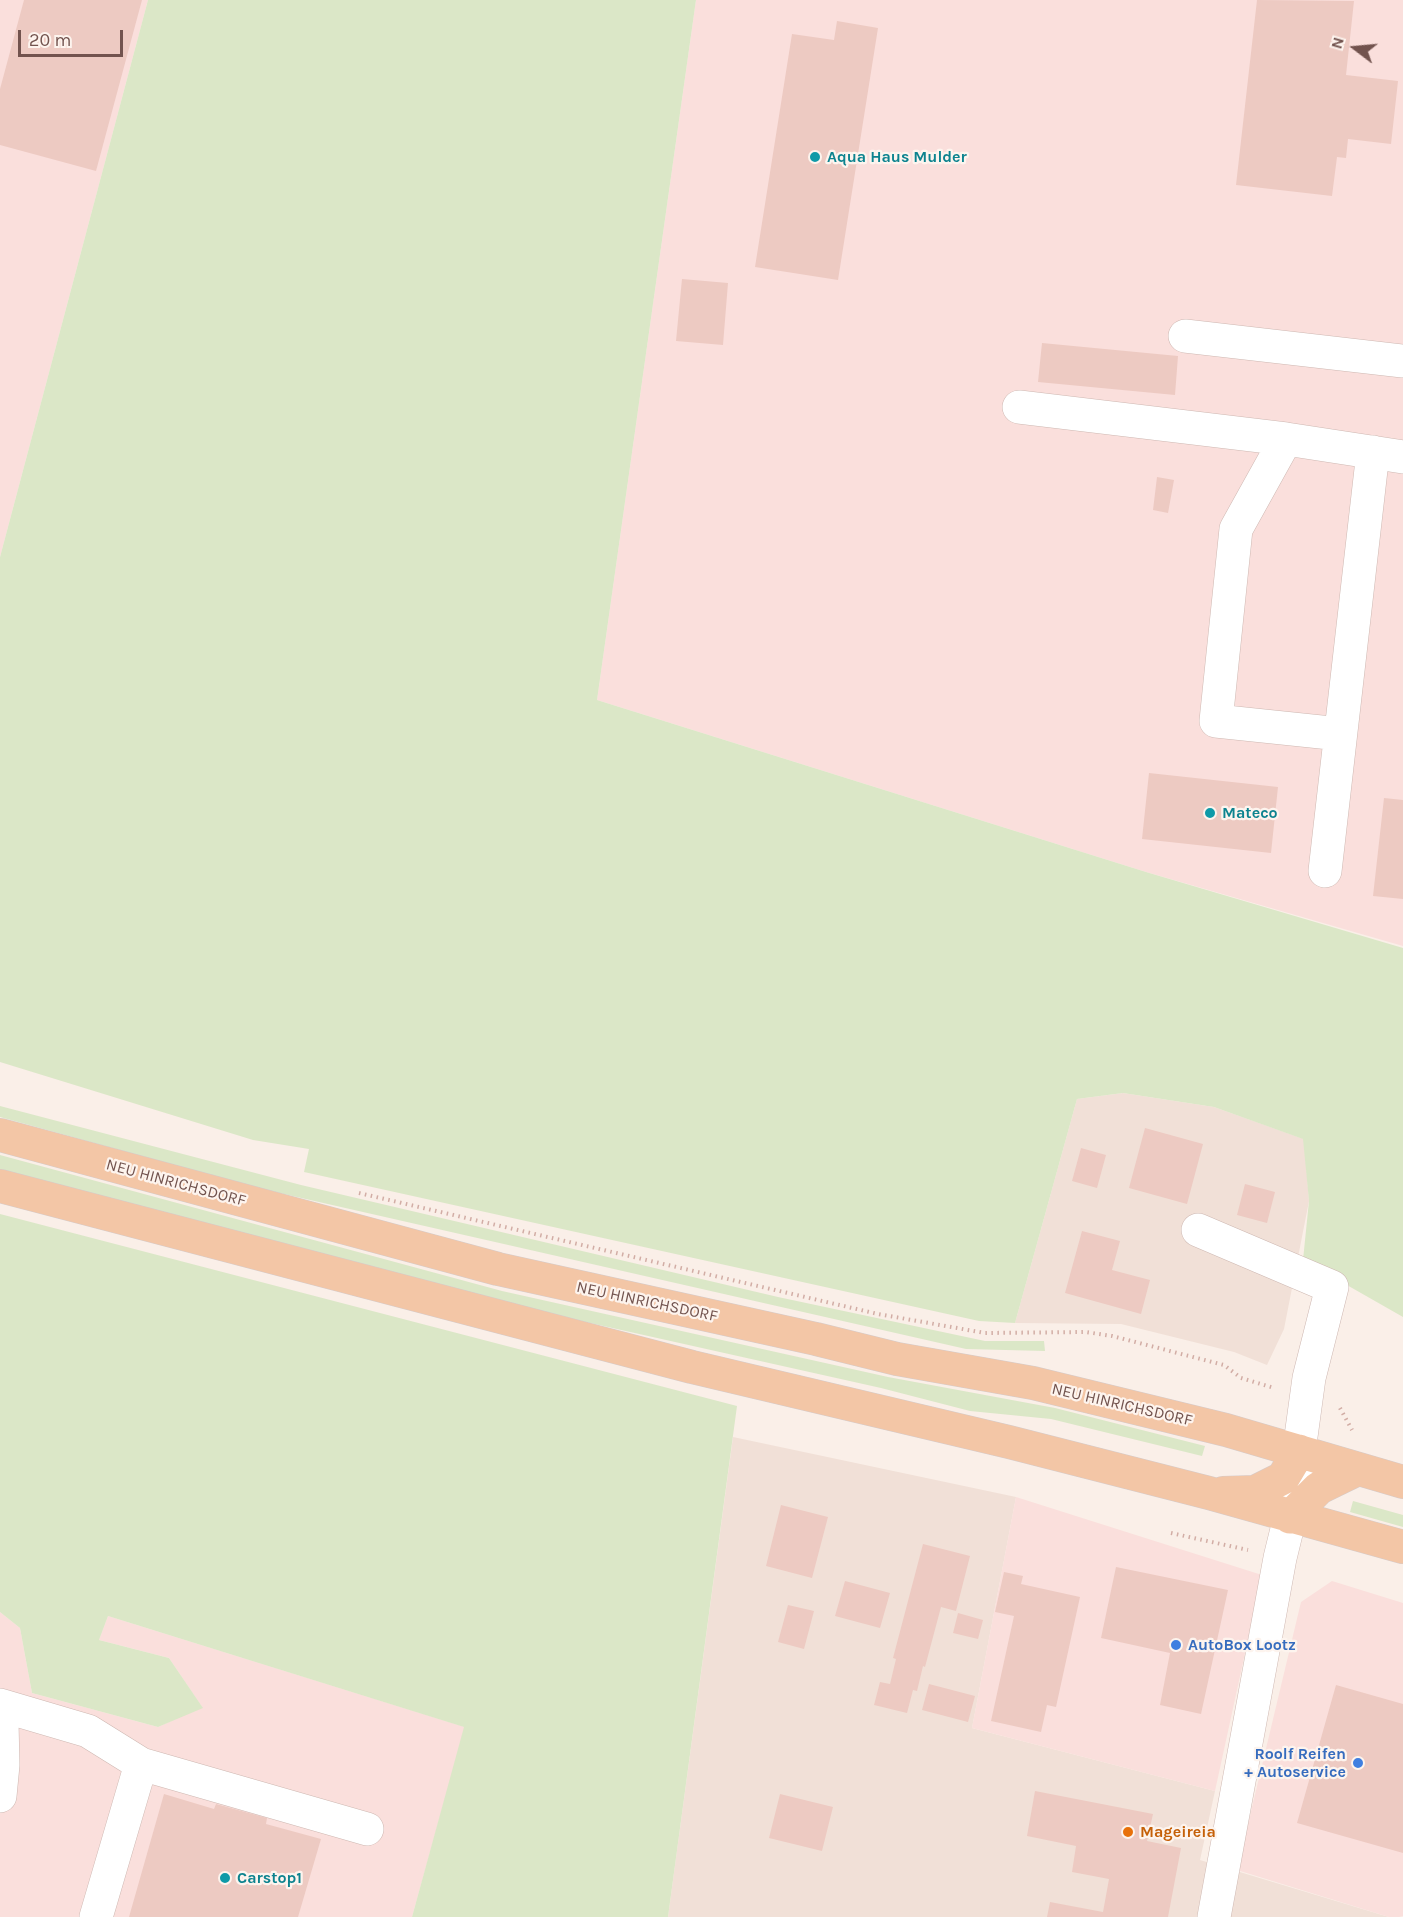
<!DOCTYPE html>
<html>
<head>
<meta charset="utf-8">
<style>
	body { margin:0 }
	#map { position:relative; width:1403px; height:1917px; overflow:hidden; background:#faefe8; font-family:Karla,sans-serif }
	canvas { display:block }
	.north { position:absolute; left:1325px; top:18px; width:60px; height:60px; -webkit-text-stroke:4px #fdf4ee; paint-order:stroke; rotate:286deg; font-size:16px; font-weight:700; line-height:24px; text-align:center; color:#72534e }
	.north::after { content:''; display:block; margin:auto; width:21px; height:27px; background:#72534e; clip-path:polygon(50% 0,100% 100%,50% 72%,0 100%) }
	.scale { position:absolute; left:18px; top:30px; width:105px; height:27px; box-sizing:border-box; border:3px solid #72534e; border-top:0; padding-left:8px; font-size:18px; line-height:21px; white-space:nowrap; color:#72534e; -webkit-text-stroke:4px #fdf4ee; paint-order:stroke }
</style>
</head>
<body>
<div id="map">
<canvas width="1403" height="1917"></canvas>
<div class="north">N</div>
<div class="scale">20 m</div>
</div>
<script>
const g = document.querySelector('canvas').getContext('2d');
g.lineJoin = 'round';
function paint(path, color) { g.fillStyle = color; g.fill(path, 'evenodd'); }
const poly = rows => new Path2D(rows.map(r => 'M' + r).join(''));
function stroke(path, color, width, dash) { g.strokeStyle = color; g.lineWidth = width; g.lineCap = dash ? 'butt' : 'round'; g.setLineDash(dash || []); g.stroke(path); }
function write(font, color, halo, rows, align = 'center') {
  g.font = font + ' Karla,sans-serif'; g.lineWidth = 4.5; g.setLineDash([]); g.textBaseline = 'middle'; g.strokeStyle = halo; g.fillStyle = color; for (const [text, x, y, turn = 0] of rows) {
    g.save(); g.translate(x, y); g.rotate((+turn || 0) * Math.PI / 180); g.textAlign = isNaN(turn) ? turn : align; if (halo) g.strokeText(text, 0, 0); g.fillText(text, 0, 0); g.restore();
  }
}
paint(poly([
	[1123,1093,1214,1107,1304,1139,1309,1201,1284,1329,1267,1365,1234,1352,1121,1324,1015,1323,1077,1099],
	[733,1437,1016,1497,972,1728,1215,1791,1200,1860,1389,1917,668,1917]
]), '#f1e0d7');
paint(poly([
	[0,0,148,0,0,557],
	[696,0,1403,0,1403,946,1146,872,597,700],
	[1016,1497,1262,1575,1215,1791,972,1728],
	[1332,1581,1403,1603,1403,1916,1399,1917,1389,1917,1237,1870,1301,1602],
	[0,1612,20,1628,32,1693,158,1727,202,1707,169,1658,99,1640,108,1616,465,1727,412,1917,0,1917]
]), '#fadfdc');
paint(poly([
	[148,0,696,0,597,700,1146,872,1403,948,1403,1317,1303,1260,1309,1201,1303,1139,1214,1107,1123,1093,1077,1099,1015,1323,979,1321,304,1172,309,1149,253,1140,0,1062,0,557],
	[0,1106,301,1185,778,1297,985,1341,1044,1341,1045,1351,966,1349,253,1187,0,1117],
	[0,1155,502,1291,888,1377,1055,1408,1205,1446,1202,1456,1051,1419,970,1411,881,1388,496,1302,0,1172],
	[0,1214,737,1406,668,1917,412,1917,464,1727,108,1616,99,1640,169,1658,203,1708,158,1727,32,1693,20,1628,0,1612],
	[1353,1501,1403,1515,1403,1527,1350,1512]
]), '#dbe7c7');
paint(poly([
	[24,0,142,0,96,171,0,145,0,89],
	[1257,0,1354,1,1346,75,1398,81,1391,144,1348,139,1346,158,1337,157,1332,196,1236,185],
	[837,21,878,28,838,280,755,267,792,34,834,40],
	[682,279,728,283,723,345,676,341],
	[1042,343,1178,356,1175,395,1038,382],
	[1157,477,1174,480,1168,513,1153,510],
	[1149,773,1278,787,1271,853,1142,839],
	[1384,798,1403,800,1403,899,1373,896],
	[1145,1128,1203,1144,1187,1204,1129,1188],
	[1081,1148,1106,1155,1097,1188,1072,1181],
	[1245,1184,1275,1192,1267,1223,1237,1215],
	[1082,1231,1120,1241,1112,1270,1150,1280,1141,1314,1065,1293],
	[781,1505,828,1517,812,1578,766,1566],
	[923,1544,970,1556,956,1611,941,1607,925,1667,923,1666,917,1691,913,1690,907,1713,874,1705,880,1682,890,1684,896,1659,893,1658],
	[1116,1567,1228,1590,1201,1714,1160,1705,1170,1653,1101,1638],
	[1004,1572,1023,1576,1021,1584,1080,1597,1056,1707,1047,1705,1041,1732,991,1721,1014,1616,995,1612],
	[845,1581,890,1593,880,1628,835,1616],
	[788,1605,814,1611,804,1649,778,1642],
	[958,1613,983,1620,978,1639,953,1633],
	[929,1684,975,1696,968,1722,922,1710],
	[1336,1685,1403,1704,1403,1853,1297,1823],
	[1035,1791,1153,1814,1147,1841,1181,1848,1168,1917,1047,1917,1050,1902,1103,1912,1109,1879,1072,1872,1076,1846,1027,1836],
	[164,1794,214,1809,216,1804,267,1818,266,1824,321,1839,298,1917,129,1917],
	[780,1794,833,1807,822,1851,769,1838]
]), '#edcac2');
const minor = poly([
	[1185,336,1403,361],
	[1019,407,1286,439,1403,457],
	[1286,439,1236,529,1216,721,1340,734],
	[1325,871,1373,452],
	[1198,1230,1332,1287,1309,1378,1290,1517,1280,1558,1214,1917],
	[0,1705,88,1731,141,1764,96,1917],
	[0,1714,2,1722,3,1765,0,1796],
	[141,1764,367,1829]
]);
const major = poly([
	[0,1135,498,1269,816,1339,897,1359,1033,1383,1226,1430,1403,1482],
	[0,1186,692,1367,1009,1442,1209,1493,1403,1547],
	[1223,1493,1255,1492,1283,1478,1299,1451],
	[1290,1517,1319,1488,1358,1469]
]);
stroke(minor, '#ceb8b2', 34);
stroke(major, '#d5cbca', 34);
stroke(poly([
	[359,1193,878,1314,985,1333,1086,1332,1112,1336,1224,1365,1241,1378,1274,1388],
	[1340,1408,1352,1430],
	[1171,1533,1248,1550]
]), '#d2ada5', 4, [1.5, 4.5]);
stroke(minor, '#fff', 33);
stroke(major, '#f3c6a6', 33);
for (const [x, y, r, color] of [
	[815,157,6,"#0f9aa8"],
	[1210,813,6,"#0f9aa8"],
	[1176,1645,6,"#3f7fe0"],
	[1358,1763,6,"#3f7fe0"],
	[1128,1832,6,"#e8710a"],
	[225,1878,6,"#0f9aa8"]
]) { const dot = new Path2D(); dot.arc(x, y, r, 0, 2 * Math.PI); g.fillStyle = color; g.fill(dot); stroke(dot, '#fdf4ee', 2); }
write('bold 16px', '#0d838f', '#fdf4ee', [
	["Aqua Haus Mulder",827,157],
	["Mateco",1222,813],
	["Carstop1",237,1878]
], 'left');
write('16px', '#72534e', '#fdf4ee', [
	["NEU HINRICHSDORF",176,1183,15],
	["NEU HINRICHSDORF",647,1302,12],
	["NEU HINRICHSDORF",1122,1405,13]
]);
write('bold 16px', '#366cbe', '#fdf4ee', [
	["AutoBox Lootz",1188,1645],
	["Roolf Reifen",1346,1754,"right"],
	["+ Autoservice",1346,1772,"right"]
], 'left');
write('bold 16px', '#c56008', '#fdf4ee', [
	["Mageireia",1140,1832]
], 'left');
</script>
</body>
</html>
